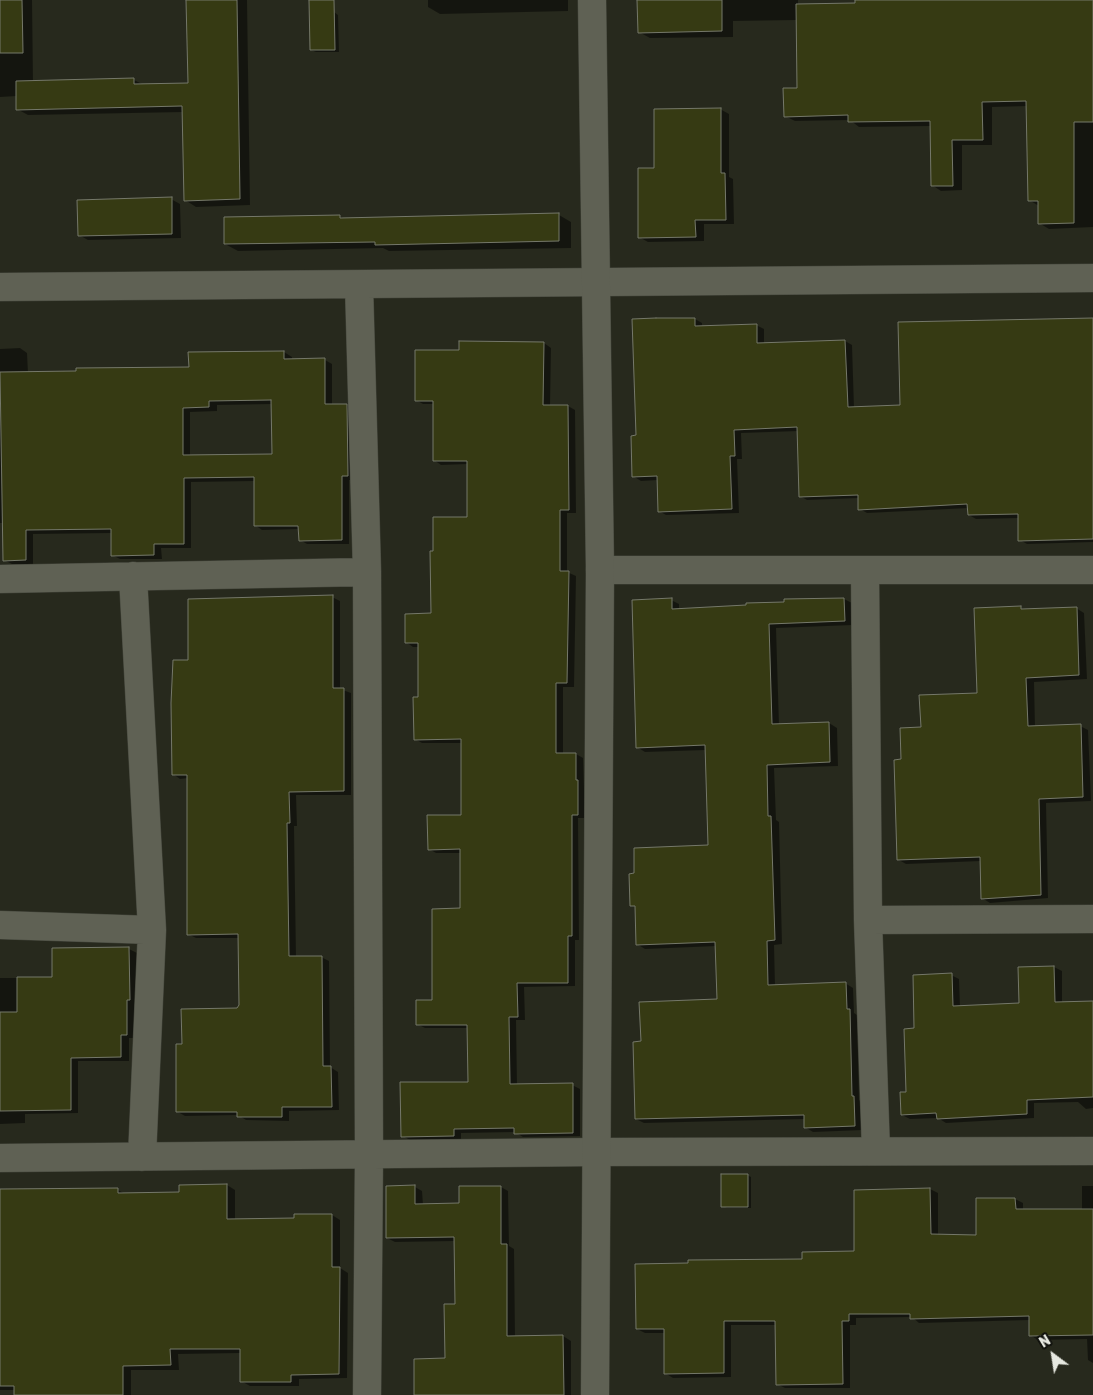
<!DOCTYPE html>
<html>
<head>
<meta charset="utf-8">
<style>
	body { margin:0 }
	#map { position:relative; width:1093px; height:1395px; overflow:hidden; background:#27291d; font-family:Rubik,sans-serif }
	canvas { display:block }
	.north { position:absolute; left:1028px; top:1330px; width:50px; height:50px; -webkit-text-stroke:4px #10110c; paint-order:stroke; rotate:329deg; font-size:14px; font-weight:700; line-height:20px; text-align:center; color:#e6e8e0 }
	.north::after { content:''; display:block; margin:auto; width:18px; height:22px; background:#e6e8e0; clip-path:polygon(50% 0,100% 100%,50% 72%,0 100%) }
</style>
</head>
<body>
<div id="map">
<canvas width="1093" height="1395"></canvas>
<div class="north">N</div>
</div>
<script>
const g = document.querySelector('canvas').getContext('2d');
g.lineJoin = 'round';
function paint(path, color) { g.fillStyle = color; g.fill(path, 'evenodd'); }
const poly = rows => new Path2D(rows.map(r => 'M' + r).join(''));
function stroke(path, color, width, dash) { g.strokeStyle = color; g.lineWidth = width; g.lineCap = dash ? 'butt' : 'round'; g.setLineDash(dash || []); g.stroke(path); }
paint(poly([
	[0,0,32,0,33,82,134,80,144,85,189,84,188,0,247,0,250,205,196,207,185,200,184,112,28,115,17,109,17,96,0,97],
	[428,0,568,0,568,11,440,14,428,7],
	[639,0,798,0,798,5,857,4,857,0,1093,0,1093,227,1049,229,1039,223,1039,206,1029,200,1028,106,992,107,992,145,962,145,962,190,941,191,932,185,931,126,859,127,850,120,795,121,785,116,798,89,797,20,733,21,733,37,650,38,639,32],
	[334,12,338,15,339,52,316,52,311,50],
	[720,109,729,114,729,177,733,179,734,224,704,224,704,241,648,242,639,237,656,169],
	[171,199,180,204,181,238,88,240,79,235],
	[559,215,571,222,571,248,389,251,383,248,238,251,225,244,339,216,345,219],
	[695,319,702,323,702,327,756,325,764,329,764,344,845,341,852,345,854,408,902,407,1093,319,1093,542,1027,544,1020,540,1019,518,976,519,969,515,969,508,867,513,860,509,859,498,807,500,800,496,799,431,741,433,742,459,737,459,739,513,666,515,659,511,658,480,641,481,633,476,637,436],
	[544,343,551,348,550,406,568,406,575,410,576,513,567,513,567,572,576,576,574,687,563,687,563,754,576,754,583,758,585,818,578,818,579,940,575,940,575,986,524,987,525,1020,516,1020,517,1085,572,1085,580,1089,580,1136,523,1137,515,1132,461,1133,461,1140,410,1140,403,1136,469,1083,468,1028,425,1028,417,1024,433,1001,461,910,461,853,436,853,429,849,463,816,462,743,422,743,415,739,419,698,419,647,413,647,406,642,432,614,435,552,469,518,468,464,441,465,434,460,434,404,423,404,416,400,460,351],
	[20,348,27,353,28,373,190,368,190,353,284,352,292,357,292,360,325,360,332,364,332,405,346,405,354,409,355,480,349,480,349,544,307,544,300,540,300,529,262,530,255,525,255,481,191,482,191,548,161,548,162,559,120,559,112,555,112,533,33,534,33,564,12,564,4,560,4,523,0,523,0,349],
	[273,404,273,455,190,456,190,412,217,411,217,405],
	[332,597,340,601,340,689,351,693,351,795,296,795,297,826,294,826,296,957,321,957,329,961,330,1067,338,1072,339,1110,289,1111,289,1121,246,1120,238,1115,185,1116,178,1112,240,1005,240,938,196,938,188,934,188,778,180,779,173,774,189,661],
	[844,599,852,603,853,625,776,628,779,725,829,723,837,728,838,766,774,768,776,820,779,822,782,944,774,945,775,986,845,983,853,988,854,1013,857,1015,859,1100,862,1102,863,1130,813,1132,805,1127,805,1119,644,1123,636,1119,642,1042,719,1001,717,946,645,949,637,944,636,908,632,905,709,846,706,750,645,752,637,747,671,600,679,604,679,610],
	[1076,608,1084,613,1087,679,1034,682,1035,727,1080,726,1088,730,1091,801,1046,803,1048,898,990,903,982,898,981,861,906,864,899,860,902,760,922,728,978,694,976,609],
	[53,949,129,949,137,953,137,1003,134,1004,134,1038,129,1038,129,1061,78,1061,78,1113,25,1114,25,1123,0,1124,0,978,53,978],
	[1054,967,1062,971,1062,1003,1093,1002,1093,1108,1086,1109,1078,1102,1034,1103,1034,1118,946,1123,938,1118,910,1119,902,1115,916,1030,951,975,959,979,960,1007,1021,1004],
	[747,1175,751,1177,751,1208,727,1208,723,1206],
	[227,1185,235,1190,235,1220,295,1219,295,1216,332,1215,340,1220,340,1268,348,1273,347,1378,299,1379,299,1386,250,1386,241,1381,241,1353,178,1354,179,1370,131,1370,131,1395,15,1395,15,1390,0,1390,0,1190,118,1190,125,1194,181,1193],
	[1082,1186,1093,1186,1093,1363,1088,1360,1087,1339,1038,1340,1030,1335,1030,1320,919,1323,912,1317,856,1318,856,1325,850,1325,850,1388,785,1388,777,1384,777,1325,731,1325,731,1377,673,1378,665,1373,665,1333,645,1333,637,1329,803,1260,855,1252,855,1191,930,1189,938,1193,938,1235,977,1236,977,1200,1015,1199,1023,1203,1023,1210,1082,1210],
	[415,1187,422,1191,423,1205,460,1204,501,1187,508,1191,509,1246,514,1249,515,1337,563,1336,571,1341,571,1395,415,1395,446,1360,456,1305,455,1241,395,1242,387,1238]
]), '#0007');
const building = poly([
	[0,0,22,0,23,53,0,53,0,0],
	[186,0,237,0,240,199,184,201,182,106,16,110,16,81,134,78,134,84,188,83,186,0],
	[309,0,334,0,335,50,310,50,309,0],
	[637,0,722,0,722,31,638,33,637,0],
	[855,0,1093,0,1093,122,1074,122,1074,223,1038,224,1038,201,1028,201,1026,101,982,102,983,140,952,140,953,186,931,186,930,121,848,122,848,115,784,117,783,88,797,88,796,4,855,3,855,0],
	[721,108,721,173,725,173,726,220,695,220,696,237,638,238,638,168,654,168,654,109,721,108],
	[172,197,172,234,78,236,77,200,172,197],
	[559,213,559,241,375,245,375,242,224,244,224,217,340,215,340,218,559,213],
	[656,318,695,318,695,326,757,324,757,343,845,340,848,407,900,405,898,322,1093,318,1093,539,1018,541,1018,514,968,515,967,504,858,510,858,495,799,497,797,427,734,430,735,456,730,456,732,509,658,512,657,476,632,477,631,436,636,435,632,319,656,318],
	[459,341,544,342,543,405,568,405,569,510,560,510,560,571,569,571,567,683,556,683,556,753,576,753,576,780,578,780,578,815,572,815,572,936,568,936,568,983,517,983,518,1017,509,1017,510,1084,573,1083,573,1133,514,1134,514,1128,454,1129,454,1136,401,1137,400,1082,468,1082,467,1025,416,1025,416,1000,432,1000,432,909,460,908,460,849,428,850,427,815,461,815,461,739,414,740,413,697,418,697,418,643,405,643,405,614,431,613,430,551,433,551,433,517,467,517,467,461,433,461,433,401,415,401,415,350,459,350,459,341],
	[284,351,284,359,325,358,325,404,347,404,348,476,342,476,342,540,299,541,298,526,254,526,254,477,184,478,184,544,154,544,154,555,111,556,111,529,26,530,26,560,3,561,0,372,76,371,76,368,189,367,188,352,284,351],
	[271,400,272,454,183,455,183,408,209,407,209,401,271,400],
	[333,595,333,688,344,688,344,791,289,792,290,823,287,823,289,956,322,956,323,1066,331,1066,332,1107,282,1107,282,1117,237,1117,237,1112,176,1112,176,1044,182,1044,181,1009,237,1008,239,1005,238,934,187,935,187,775,172,775,171,703,173,660,188,660,188,599,333,595],
	[672,598,672,609,746,605,746,603,784,602,784,599,844,598,845,621,769,624,772,724,829,722,830,762,767,765,768,816,771,816,775,940,767,941,768,985,846,982,847,1009,850,1009,852,1096,854,1096,855,1126,804,1128,804,1115,635,1119,633,1042,641,1041,639,1002,717,999,715,942,636,945,635,906,630,906,629,874,634,873,634,848,708,845,705,745,636,748,632,600,672,598],
	[1021,606,1021,609,1077,607,1079,675,1026,678,1028,726,1081,724,1083,797,1039,799,1041,895,981,899,980,857,897,860,894,760,901,759,900,728,921,727,919,695,977,693,974,608,1021,606],
	[129,947,130,1000,127,1000,127,1035,121,1035,121,1057,71,1058,71,1110,0,1111,0,1012,17,1012,17,977,52,977,52,948,129,947],
	[1054,966,1055,1002,1093,1001,1093,1097,1027,1100,1027,1114,937,1119,936,1113,901,1115,900,1092,906,1092,904,1029,914,1028,913,975,952,973,953,1006,1019,1003,1018,967,1054,966],
	[721,1174,748,1174,748,1207,721,1207,721,1174],
	[227,1184,227,1219,294,1218,294,1214,332,1214,332,1267,340,1267,339,1374,291,1375,291,1382,240,1382,240,1349,170,1349,171,1365,123,1366,123,1395,14,1395,14,1386,0,1386,0,1189,118,1188,118,1193,179,1192,179,1185,227,1184],
	[415,1185,415,1204,459,1203,459,1186,501,1186,501,1244,507,1244,507,1336,563,1335,564,1395,414,1395,414,1359,445,1358,444,1304,455,1304,454,1237,386,1238,386,1186,415,1185],
	[930,1188,931,1234,976,1235,976,1198,1015,1198,1016,1209,1093,1209,1093,1335,1029,1336,1029,1316,910,1319,910,1314,849,1314,849,1321,842,1321,843,1384,776,1385,775,1321,724,1321,724,1373,664,1374,664,1329,636,1329,635,1264,688,1263,688,1260,802,1259,802,1252,854,1251,854,1190,930,1188]
]);
paint(building, '#363a13');
stroke(building, '#75786a', 1);
const minor = poly([
	[359,285,367,572,369,1156,367,1395],
	[0,287,1093,278],
	[600,570,1093,570],
	[865,571,868,920,876,1151],
	[133,576,152,930,142,1157],
	[0,579,367,572],
	[868,920,1093,919],
	[0,925,152,930],
	[0,1158,596,1152,1093,1151]
]);
const tertiary = poly([
	[592,0,600,570,595,1395]
]);
stroke(minor, '#43453b', 29);
stroke(tertiary, '#43453b', 29);
stroke(minor, '#5f6154', 28);
stroke(tertiary, '#5f6154', 28);
</script>
</body>
</html>
